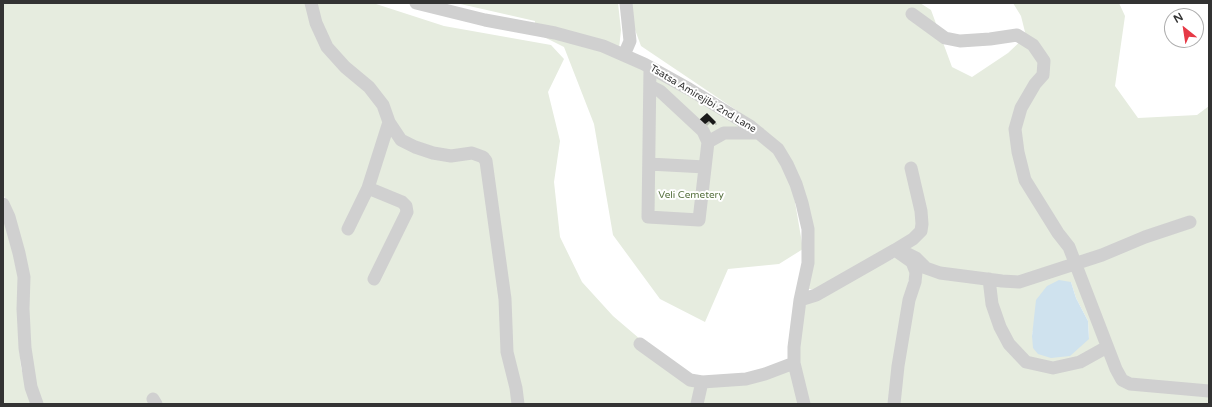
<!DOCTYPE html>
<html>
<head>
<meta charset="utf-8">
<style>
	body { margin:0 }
	#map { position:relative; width:1212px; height:407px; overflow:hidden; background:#fff; font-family:"Varela Round",sans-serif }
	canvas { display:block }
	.frame { position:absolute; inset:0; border:4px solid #333; pointer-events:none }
	.north { position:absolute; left:1164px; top:8px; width:40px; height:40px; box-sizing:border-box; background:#fff; border:1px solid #adadad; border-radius:50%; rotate:330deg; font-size:11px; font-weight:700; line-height:16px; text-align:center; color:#333 }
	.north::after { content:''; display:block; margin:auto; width:14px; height:18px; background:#e63946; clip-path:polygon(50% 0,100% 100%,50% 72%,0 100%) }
</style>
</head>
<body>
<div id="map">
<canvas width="1212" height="407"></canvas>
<div class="frame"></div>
<div class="north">N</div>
</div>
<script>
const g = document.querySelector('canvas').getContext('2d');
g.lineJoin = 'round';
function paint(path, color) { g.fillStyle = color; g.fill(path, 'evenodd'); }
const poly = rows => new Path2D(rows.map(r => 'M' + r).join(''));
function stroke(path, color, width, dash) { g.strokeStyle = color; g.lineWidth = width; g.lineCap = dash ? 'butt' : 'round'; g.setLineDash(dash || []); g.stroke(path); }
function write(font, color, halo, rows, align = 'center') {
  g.font = font + ' "Varela Round",sans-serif'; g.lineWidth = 4; g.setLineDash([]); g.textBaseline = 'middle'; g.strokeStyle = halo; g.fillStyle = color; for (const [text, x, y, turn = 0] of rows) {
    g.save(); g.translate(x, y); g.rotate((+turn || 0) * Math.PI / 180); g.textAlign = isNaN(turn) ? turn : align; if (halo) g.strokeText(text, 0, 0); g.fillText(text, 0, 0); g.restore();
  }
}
paint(poly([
	[3,3,373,3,444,26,551,45,564,59,548,92,560,141,554,182,560,237,582,282,613,316,695,386,695,404,41,404,34,383,14,215,3,194],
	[456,3,618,3,621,30,618,58,659,76,768,144,784,169,794,196,803,249,779,264,728,269,705,322,660,299,613,235,594,124,564,47,534,32,535,21],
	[630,3,920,3,931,10,952,67,972,77,1008,53,1026,36,1021,16,1013,3,1119,3,1125,16,1115,86,1138,118,1197,115,1209,106,1209,404,897,404,919,275,900,251,917,240,918,221,916,231,820,290,809,289,812,244,800,180,739,112,641,46,634,27],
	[1071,282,1076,298,1088,321,1089,339,1032,336,1034,324],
	[3,218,15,249,20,290,18,334,21,367,31,404,3,404],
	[898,256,911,266,890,404,808,404,797,354,803,305],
	[790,370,801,404,699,404,704,391,709,386]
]), '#e6ecdf');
paint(poly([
	[1059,280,1071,282,1076,298,1088,321,1089,339,1070,356,1051,358,1038,354,1033,348,1032,336,1036,300,1047,286]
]), '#cfe2ee');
paint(poly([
	[709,115,717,124,716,125,711,122,707,126,705,124]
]), '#0003');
paint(poly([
	[707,113,716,122,713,125,709,121,704,125,699,120]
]), '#1a1a1a');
stroke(poly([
	[311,3,316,23,327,47,345,67,369,87,383,105,389,122,401,140,415,147,433,153,451,156,472,153,483,157,486,161,505,299,507,352,516,388,518,404],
	[416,3,485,20,555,33,603,46,644,64,689,89,750,126,778,149,787,164,796,184,802,203,808,229,808,263,800,300,794,347,794,363,804,404],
	[912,14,945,38,960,41,990,39,1017,35,1033,45,1044,61,1043,75,1035,84,1021,108,1015,129,1018,152,1025,180,1058,233,1069,247,1116,369,1122,380,1130,384,1209,391],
	[624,55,630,41,626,3],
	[650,68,648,217,699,220,708,142,724,133,759,133],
	[650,86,660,91,703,131,708,142],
	[649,164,705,167],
	[368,188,402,202,406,206,407,212,374,279],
	[3,204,9,217,19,253,24,277,23,309,25,348,31,387,37,404],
	[348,229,368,188,389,122],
	[895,250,904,252,916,258,926,268,940,273,1002,281,1019,282,1102,255,1145,237,1190,222],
	[895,250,913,239,921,231,922,224,921,211,911,168],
	[989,279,992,304,1000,327,1009,344,1026,362,1053,368,1080,362,1107,347],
	[800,300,816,295,895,250,912,262,916,272,915,282,909,300,898,366,894,404],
	[640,344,690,380,702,382,746,379,765,374,794,363],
	[153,399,156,404],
	[697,404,702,382]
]), '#d0d0d0', 13);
write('10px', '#333', '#fff', [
	["Tsatsa Amirejibi 2nd Lane",703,99,31]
]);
write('10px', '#56703f', '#fff', [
	["Veli Cemetery",691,195]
]);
</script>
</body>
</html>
